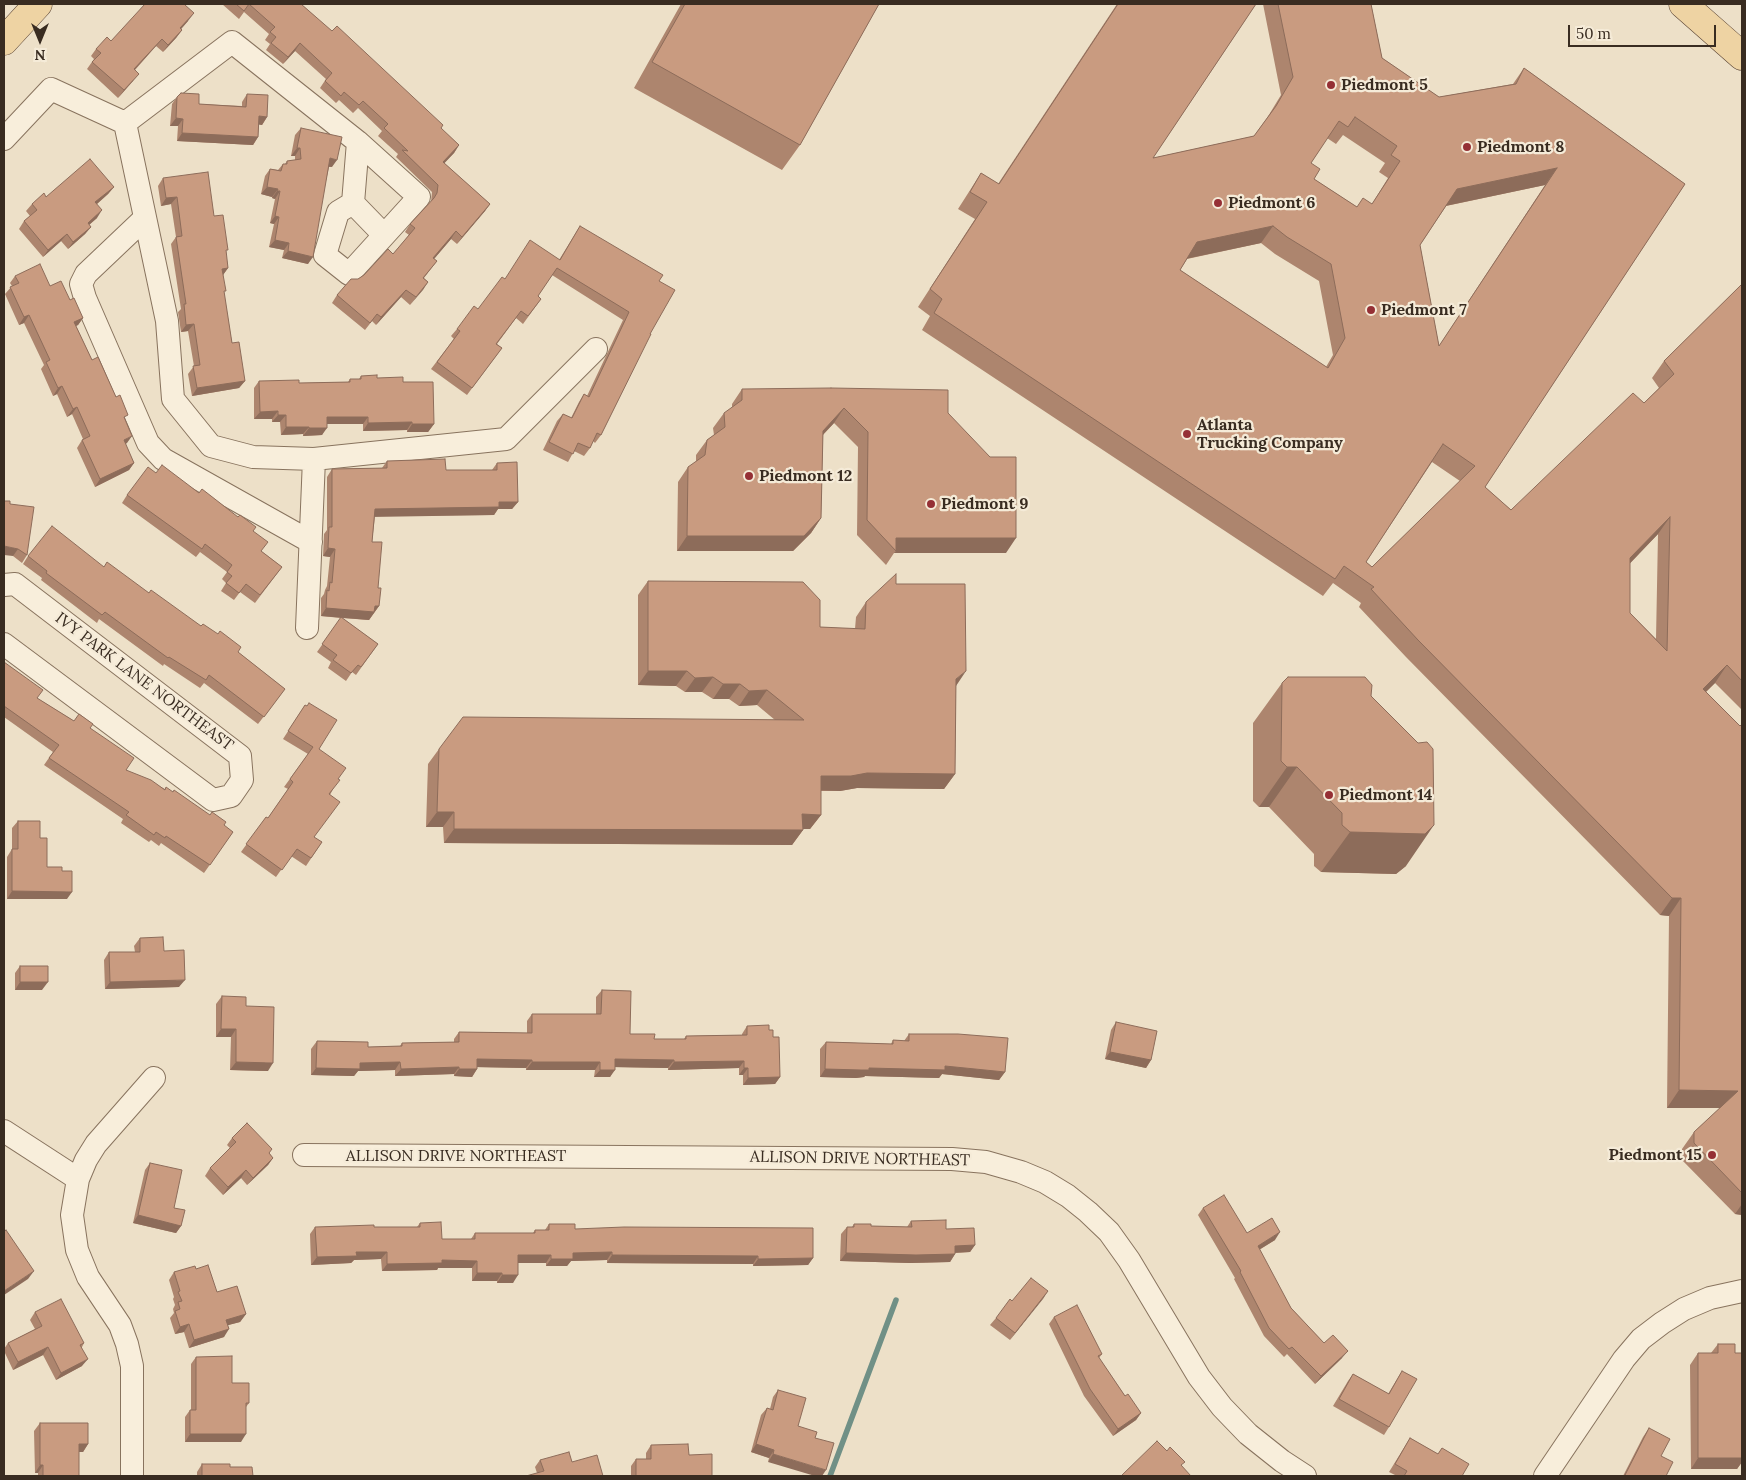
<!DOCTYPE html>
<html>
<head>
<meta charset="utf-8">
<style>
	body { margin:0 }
	#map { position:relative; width:1746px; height:1480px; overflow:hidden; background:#ede0c8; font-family:Lora,serif }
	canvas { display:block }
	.frame { position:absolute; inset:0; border:5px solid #392c21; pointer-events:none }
	.north { position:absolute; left:15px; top:15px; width:50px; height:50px; -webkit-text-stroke:4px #f5ebd8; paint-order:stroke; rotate:180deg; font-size:14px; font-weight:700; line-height:20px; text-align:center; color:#392c21 }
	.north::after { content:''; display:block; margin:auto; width:18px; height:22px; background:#392c21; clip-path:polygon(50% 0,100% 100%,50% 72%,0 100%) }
	.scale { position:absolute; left:1568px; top:25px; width:148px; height:22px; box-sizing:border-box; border:2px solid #392c21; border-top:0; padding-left:6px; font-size:15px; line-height:18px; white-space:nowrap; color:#392c21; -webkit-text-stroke:4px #f5ebd8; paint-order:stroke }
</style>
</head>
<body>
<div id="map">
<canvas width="1746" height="1480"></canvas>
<div class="frame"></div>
<div class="north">N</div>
<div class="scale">50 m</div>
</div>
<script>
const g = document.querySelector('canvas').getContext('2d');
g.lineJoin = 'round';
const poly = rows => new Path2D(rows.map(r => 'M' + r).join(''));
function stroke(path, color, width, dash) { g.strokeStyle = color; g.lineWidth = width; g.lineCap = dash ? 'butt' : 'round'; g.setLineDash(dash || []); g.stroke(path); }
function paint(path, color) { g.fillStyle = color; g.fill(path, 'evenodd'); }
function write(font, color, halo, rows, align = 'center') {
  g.font = font + ' Lora,serif'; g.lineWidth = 4.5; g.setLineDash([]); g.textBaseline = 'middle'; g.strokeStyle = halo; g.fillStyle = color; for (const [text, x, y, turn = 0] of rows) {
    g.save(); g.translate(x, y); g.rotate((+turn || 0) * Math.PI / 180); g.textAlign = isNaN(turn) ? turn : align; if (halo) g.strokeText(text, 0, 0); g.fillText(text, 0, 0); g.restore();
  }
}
stroke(poly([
	[830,1476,896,1300]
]), '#709086', 5.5);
const minor = poly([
	[125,123,167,321,173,399,211,446,253,457,314,459,506,439,596,349],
	[4,139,51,89,125,123,232,42,358,142,419,197,349,274,325,255,338,212,353,203,358,142],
	[353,203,384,235],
	[145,218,86,274,81,284,85,298,148,443,163,459,311,542],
	[4,585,15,584,240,756,242,780,231,796,213,800,4,644],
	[307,628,314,459],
	[4,1131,78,1179],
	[304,1155,952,1159,986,1162,1021,1172,1045,1182,1068,1196,1088,1212,1109,1232,1129,1260,1199,1377,1222,1407,1248,1434,1282,1461,1305,1476],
	[132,1476,132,1366,127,1344,120,1325,88,1277,77,1250,72,1215,78,1179,86,1160,96,1144,154,1078],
	[1545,1476,1624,1359,1641,1339,1662,1323,1684,1309,1710,1298,1742,1291]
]);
const major = poly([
	[1683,4,1742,56],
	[4,41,38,4]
]);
stroke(minor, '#88735e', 24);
stroke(major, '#574132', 29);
stroke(minor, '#f8eedb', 22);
stroke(major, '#eed3a3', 28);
paint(poly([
	[222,4,301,4,459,145,454,153,444,163,490,204,485,211,457,244,451,239,434,259,437,261,424,278,428,282,410,305,401,297,376,325,372,321,365,330,332,303,337,295,358,279,393,254,409,235,405,232,410,224,431,202,432,192,396,157,398,154,378,136,382,131,358,108,353,113,339,100,336,103,320,88,326,79,295,51,283,64,266,50,270,44,265,40,269,34,244,12,239,19],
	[681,4,879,4,800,145,782,170,634,88],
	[1117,4,1256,4,1153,158,1254,136,1267,118,1281,95,1263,4,1371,4,1382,58,1439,97,1513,84,1524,68,1685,184,1485,487,1511,510,1644,403,1659,388,1652,378,1664,361,1742,284,1742,710,1715,683,1706,692,1740,726,1742,724,1742,1215,1735,1214,1682,1160,1682,1149,1694,1132,1720,1108,1667,1108,1669,916,1660,915,1406,657,1359,607,1361,603,1333,583,1323,596,922,330,930,316,918,307,975,219,958,209,981,173,998,184],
	[1343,135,1385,163,1379,172,1388,178,1372,204,1357,207,1314,179,1311,163,1327,138,1336,144],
	[1545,185,1439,346,1420,245,1446,206],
	[1261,243,1275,254,1319,281,1333,355,1326,367,1180,270,1187,259],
	[1432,462,1460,481,1372,567,1366,562],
	[1658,534,1656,639,1630,613,1630,563],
	[186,6,188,21,181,29,182,30,176,38,163,52,156,46,135,70,133,81,118,98,87,69,94,59,91,56,96,49,111,41],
	[247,94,267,117,262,125,259,124,258,137,253,145,177,141,178,126,170,126,172,104,177,97,199,104,242,106,242,102],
	[301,128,332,167,329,167,308,264,282,258,284,250,269,247,274,224,270,223,275,199,272,198,272,197,261,194,265,176,270,169,278,170,283,164,285,164,287,161,295,160,295,156,291,156,295,135],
	[163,178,214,216,226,253,228,268,223,275,224,293,232,343,245,381,239,388,192,396,188,374,194,366,188,331,181,332,178,312,181,309,171,244,176,237,171,204,161,206,158,186],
	[114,187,108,194,97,204,97,218,89,225,91,227,85,234,68,249,61,241,43,257,19,229,24,221,30,216,26,211,32,204,46,197],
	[580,226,659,281,650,334,601,435,595,443,593,441,590,448,584,456,574,451,568,462,543,450,557,421,563,414,571,418,579,402,584,394,587,396,623,320,552,275,538,296,541,299,523,324,516,318,497,344,502,348,467,395,431,369,454,339,451,336,457,329,478,309,505,279,559,260],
	[15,276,50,286,70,300,83,318,78,325,76,326,92,360,125,420,127,443,125,444,134,463,129,470,95,487,77,448,82,440,83,439,72,414,67,417,57,394,53,396,41,369,44,365,24,323,19,325,5,294,12,286,10,283],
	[361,376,403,382,434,424,428,432,407,432,407,430,363,431,363,424,327,424,322,435,303,436,303,434,281,435,280,422,272,422,272,419,254,419,254,388,259,381,299,383,348,382,350,379,359,379],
	[742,389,948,413,1006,553,894,553,886,565,857,535,858,447,834,423,823,435,821,518,811,533,793,551,677,551,678,482,688,467,696,462,696,455,707,440,714,435,713,428,724,413,732,408,732,404],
	[387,461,446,470,492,470,497,463,518,502,512,509,498,509,494,515,375,516,372,542,378,588,379,606,369,620,342,618,378,644,356,675,352,672,346,681,328,668,331,662,317,652,341,618,321,616,321,598,324,594,325,590,327,586,330,557,323,556,324,534,327,530,327,477,332,469,382,468],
	[156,473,199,493,253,531,261,551,282,567,255,603,240,592,234,600,221,591,226,583,222,579,227,572,200,552,196,557,122,503,127,495],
	[10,504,27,555,22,563,13,556],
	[28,556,104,567,149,593,201,626,238,652,285,689,258,724,204,683,200,688,164,664,163,666,99,619,97,623,41,580,42,578,23,564],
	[648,581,820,627,855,629,856,617,866,602,896,584,956,685,955,774,944,789,857,788,840,791,821,791,821,815,810,829,803,829,803,830,792,845,444,843,443,827,426,827,428,764,439,749,775,720,757,705,739,706,729,699,713,699,702,692,685,692,676,686,638,685,638,595],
	[4,662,37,698,74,721,90,728,126,770,165,789,233,832,204,873,161,843,159,846,151,840,149,842,121,823,123,819,44,765,53,752,4,717],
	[1282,683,1371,696,1406,866,1396,874,1321,872,1314,866,1314,854,1269,807,1259,807,1253,801,1253,723],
	[305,705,319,749,338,779,330,795,314,838,322,842,306,866,291,856,276,877,241,852,266,817,268,818,288,789,284,787,308,754,283,739],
	[18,821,40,838,47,867,62,871,67,899,7,899,7,857,12,849,12,828],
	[140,938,164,951,179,987,105,989,104,960,109,952,135,952,134,946],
	[20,966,42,990,15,990,15,973],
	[602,990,630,1034,654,1039,684,1039,686,1036,742,1035,742,1034,747,1026,769,1030,773,1037,780,1077,775,1084,743,1085,743,1075,739,1075,739,1068,668,1070,668,1068,615,1067,610,1077,594,1077,595,1070,526,1070,526,1068,477,1067,477,1069,472,1077,454,1076,454,1074,395,1076,395,1070,358,1071,354,1076,311,1075,311,1049,317,1041,368,1047,400,1046,402,1043,454,1042,454,1039,459,1032,527,1033,527,1021,532,1014,596,1014,596,997],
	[222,996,246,1006,268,1071,230,1070,231,1037,216,1037,216,1004],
	[1116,1022,1151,1060,1146,1068,1105,1059,1111,1030],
	[909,1034,1005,1072,999,1080,942,1074,939,1078,865,1076,864,1077,856,1078,820,1077,820,1049,826,1042,891,1044,893,1040,904,1041],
	[232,1138,269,1153,273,1158,268,1165,247,1185,241,1178,223,1195,205,1176,210,1168,230,1148,227,1145],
	[150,1163,174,1208,181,1226,176,1233,133,1223,145,1170],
	[1203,1208,1247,1233,1275,1240,1259,1250,1291,1308,1324,1343,1342,1358,1315,1384,1287,1354,1284,1357,1264,1336,1234,1279,1235,1278,1198,1215],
	[911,1221,946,1229,975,1245,970,1252,955,1253,955,1254,950,1262,910,1263,840,1261,841,1234,847,1227,852,1227,854,1224,871,1226,907,1227],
	[420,1223,442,1239,471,1239,475,1233,533,1233,535,1230,545,1230,549,1224,575,1229,813,1258,808,1265,753,1266,753,1264,607,1263,607,1260,571,1261,567,1266,546,1266,546,1263,518,1263,513,1283,497,1283,497,1281,472,1281,472,1268,438,1268,437,1270,382,1271,381,1259,354,1260,351,1263,311,1265,310,1234,315,1227,417,1227],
	[196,1269,217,1292,246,1314,240,1322,228,1325,224,1337,189,1348,184,1332,175,1334,170,1318,174,1313,173,1309,175,1305,173,1299,174,1297,169,1280,174,1272],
	[1048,1291,1010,1340,990,1325,996,1318,1012,1301],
	[35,1312,84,1343,82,1347,82,1366,56,1380,43,1355,13,1370,4,1351,4,1349,8,1343,35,1329,30,1320],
	[1054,1317,1102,1354,1099,1358,1125,1396,1141,1413,1136,1420,1113,1436,1084,1396,1049,1324],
	[1718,1344,1735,1353,1742,1353,1742,1462,1737,1469,1691,1469,1690,1365,1698,1353,1711,1353],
	[196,1357,232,1383,249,1403,246,1407,241,1442,185,1442,185,1417,190,1410,191,1410,191,1364],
	[1402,1371,1389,1427,1384,1435,1333,1406,1348,1381,1353,1374,1388,1394],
	[778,1390,798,1426,768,1462,769,1458,751,1452,761,1415,767,1408,770,1409,773,1397],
	[40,1423,88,1444,83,1452,79,1452,79,1476,38,1476,38,1473,35,1473,34,1431],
	[1649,1428,1661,1456,1666,1476,1623,1476,1643,1437],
	[1410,1438,1438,1454,1442,1448,1462,1476,1397,1476,1389,1472],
	[651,1445,689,1455,712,1476,631,1476,631,1466,636,1459,646,1459,646,1453],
	[540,1460,572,1462,537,1473,535,1467],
	[202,1464,230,1467,253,1476,197,1476,197,1472]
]), '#ad856e');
paint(poly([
	[194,13,188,21,175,36,180,28],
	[182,30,176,38,163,52,168,45],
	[162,39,156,46,128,77,134,69],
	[300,43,295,51,283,64,288,57],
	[139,74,133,81,118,98,124,90],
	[259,116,267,117,262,125,254,124],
	[176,118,183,119,178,126,170,126],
	[182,133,258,137,253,145,177,141],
	[459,145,454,153,438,170,443,162],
	[297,148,300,148,295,156,291,156],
	[330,158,337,160,332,167,325,166],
	[1557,168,1545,185,1445,206,1457,189],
	[114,187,108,194,90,210,95,202],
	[267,187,278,189,272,197,261,194],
	[277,191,280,191,275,199,272,198],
	[177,197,171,204,161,206,166,198],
	[490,204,485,211,457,244,462,237],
	[102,210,97,218,82,231,88,223],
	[275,216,279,217,274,224,270,223],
	[1273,226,1261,243,1185,259,1197,242],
	[91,227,85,234,68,249,73,242],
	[456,231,451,239,428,266,433,258],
	[67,234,61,241,43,257,48,250],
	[275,240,289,243,284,250,269,247],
	[288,251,313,257,308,264,282,258],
	[228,268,223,275,222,269],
	[428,282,423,290,410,305,416,297],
	[406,290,401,297,376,325,381,317],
	[29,315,24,323,19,325,24,317],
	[83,318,78,325,69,329,74,322],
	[194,324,188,331,181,332,186,325],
	[245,381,239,388,192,396,197,388],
	[62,386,57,394,53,396,58,388],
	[77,407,72,414,67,417,73,409],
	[844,408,834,423,812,446,823,431],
	[278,411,272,419,254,419,260,412],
	[278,415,286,415,280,422,272,422],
	[327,417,368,417,363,424,321,424],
	[412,422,407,430,363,431,368,423],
	[412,424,434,424,428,432,407,432],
	[286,427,309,427,303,434,281,435],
	[309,428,327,428,322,435,303,436],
	[132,436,127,443,118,447,124,440],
	[134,463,129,470,95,487,100,479],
	[499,502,518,502,512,509,498,509,494,515,370,517,375,509],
	[1670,517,1658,534,1618,576,1630,558],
	[821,518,811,533,793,551,677,551,687,536],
	[896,538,1016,538,1006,553,894,553,896,551],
	[4,546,18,549,13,556,4,555],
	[328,548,335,549,330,557,323,556],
	[375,606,379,606,369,620,321,616,326,608],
	[1727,665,1715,683,1691,706,1703,689],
	[648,671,687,671,676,686,638,685],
	[966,671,956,686,956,679],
	[713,677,702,692,685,692,695,678],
	[723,684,740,684,729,699,713,699],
	[767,690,757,705,739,706,749,691],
	[1287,767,1297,767,1269,807,1259,807],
	[867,773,955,774,944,789,857,788,840,791,811,790,821,776],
	[437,812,454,812,443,827,426,827],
	[802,814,821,815,810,829,792,829],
	[1434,825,1406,866,1396,874,1321,872,1350,832],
	[454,829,803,830,792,845,444,843],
	[12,891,72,892,67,899,7,899],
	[1672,898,1681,898,1669,916,1660,915],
	[185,980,179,987,105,989,110,982],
	[20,982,48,982,42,990,15,990],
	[221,1029,236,1029,231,1037,216,1037],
	[1110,1052,1151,1060,1146,1068,1105,1059],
	[477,1059,532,1060,526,1068,472,1067],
	[615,1059,674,1060,668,1068,610,1067],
	[744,1061,739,1068,668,1070,674,1062],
	[236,1062,273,1063,268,1071,230,1070],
	[400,1062,395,1070,358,1071,354,1076,311,1075,316,1068,360,1063],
	[532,1062,600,1062,595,1070,526,1070],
	[945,1066,1005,1072,999,1080,942,1074,939,1078,865,1076,864,1077,856,1078,820,1077,825,1069],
	[459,1067,454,1074,395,1076,401,1069],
	[744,1068,748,1068,743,1075,739,1075],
	[459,1069,477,1069,472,1077,454,1076],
	[600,1070,615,1070,610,1077,594,1077],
	[780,1077,775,1084,743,1085,748,1078],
	[1679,1090,1738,1091,1726,1108,1667,1108],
	[273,1158,268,1165,247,1185,253,1178],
	[246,1170,241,1178,223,1195,228,1187],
	[1742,1204,1742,1215,1735,1214],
	[138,1215,181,1226,176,1233,133,1223],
	[1280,1232,1275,1240,1252,1254,1258,1246],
	[975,1245,970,1252,950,1253,955,1246],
	[356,1252,387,1252,381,1259,354,1260,351,1263,311,1265,317,1257],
	[612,1252,607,1260,571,1261,567,1266,546,1266,551,1259,573,1253],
	[846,1253,955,1254,950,1262,910,1263,840,1261],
	[518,1255,551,1255,546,1263,513,1263],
	[612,1255,758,1256,753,1264,607,1263],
	[813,1258,808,1265,753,1266,758,1259],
	[442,1260,477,1261,472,1268,438,1268,437,1270,382,1271,387,1264],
	[34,1271,28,1279,4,1295,4,1291],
	[477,1273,502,1273,497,1281,472,1281],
	[502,1275,518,1275,513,1283,497,1283],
	[1048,1291,1043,1299,1010,1340,1015,1333],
	[246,1314,240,1322,221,1327,226,1320],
	[189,1324,184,1332,175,1334,180,1327],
	[229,1329,224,1337,189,1348,194,1340],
	[48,1347,43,1355,13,1370,18,1362],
	[1348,1351,1342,1358,1315,1384,1321,1376],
	[88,1359,82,1366,56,1380,61,1373],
	[1141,1413,1136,1420,1113,1436,1118,1429],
	[190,1434,246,1434,241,1442,185,1442],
	[79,1444,88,1444,83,1452,74,1452],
	[756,1444,774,1450,769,1458,751,1452],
	[773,1454,826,1470,822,1476,815,1476,768,1462],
	[1698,1458,1742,1458,1742,1462,1737,1469,1691,1469],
	[40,1465,43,1465,38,1473,35,1473]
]), '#8d6c5a');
const building = poly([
	[145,4,186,4,185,5,194,13,180,28,182,30,168,45,162,39,134,69,139,74,124,90,92,62,101,53,96,49,107,37,111,41,145,4],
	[236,4,301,4,332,31,337,26,443,125,441,128,459,145,443,162,490,204,462,237,456,231,433,258,437,261,423,278,428,282,416,297,406,290,381,317,377,314,370,323,337,295,351,279,358,279,364,275,388,249,393,254,415,228,410,224,434,198,437,193,438,185,402,150,408,151,384,128,388,124,363,101,359,105,344,92,341,96,325,81,332,73,300,43,288,57,271,43,276,37,270,32,275,27,249,4,244,11,236,4],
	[685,4,879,4,800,145,652,62,685,4],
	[1118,4,1256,4,1153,158,1254,136,1276,106,1293,77,1278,4,1371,4,1382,58,1439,97,1516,84,1524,68,1685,184,1485,487,1511,510,1633,393,1644,403,1674,374,1664,361,1742,284,1742,681,1727,665,1703,689,1740,726,1742,724,1742,1193,1694,1143,1694,1132,1738,1091,1679,1090,1681,898,1672,898,1418,640,1371,589,1374,587,1344,566,1335,579,934,313,942,299,930,289,987,202,970,192,981,173,999,184,1118,4],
	[1355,117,1397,146,1391,155,1400,161,1372,204,1363,198,1357,207,1314,179,1320,169,1311,163,1339,121,1348,127,1355,117],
	[1557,168,1439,346,1420,245,1457,189,1557,168],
	[1273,226,1287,237,1331,264,1345,338,1328,368,1180,270,1197,242,1273,226],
	[1443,444,1475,466,1372,567,1366,562,1443,444],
	[1670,517,1667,651,1630,613,1630,558,1670,517],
	[181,93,199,94,199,104,246,107,247,94,268,95,267,117,259,116,258,137,182,133,183,119,176,118,177,97,181,93],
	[301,128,342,137,337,160,330,158,313,257,288,251,289,243,275,240,279,217,275,216,280,191,277,191,278,189,267,187,270,169,281,171,283,164,287,164,287,161,301,159,300,148,297,148,301,128],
	[90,159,114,187,95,202,102,210,88,223,91,227,73,242,67,234,48,250,24,221,37,210,32,204,44,193,46,197,90,159],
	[208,172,214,216,223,215,228,250,226,250,228,268,222,269,226,291,224,291,232,343,239,342,245,381,197,388,193,366,200,365,194,324,186,325,184,304,186,304,176,237,182,236,177,197,166,198,163,178,208,172],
	[580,226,663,275,659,281,675,290,650,334,651,334,601,435,597,433,590,448,578,443,573,454,549,442,563,414,572,418,584,394,589,397,629,312,557,268,538,296,541,299,528,316,521,311,496,344,502,348,472,388,437,362,460,331,457,329,474,306,478,309,502,277,505,279,530,240,560,260,580,226],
	[40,264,50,286,61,281,70,300,74,298,83,318,74,322,92,360,98,357,116,397,120,395,128,415,124,417,132,436,124,440,134,463,100,479,82,440,90,436,77,407,73,409,62,386,58,388,46,362,50,360,29,315,24,317,10,287,19,283,15,276,40,264],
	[377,375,377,378,403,377,403,382,433,382,434,424,412,424,412,422,368,423,368,417,327,417,327,428,309,428,309,427,286,427,286,415,278,415,278,411,260,412,259,381,299,380,299,383,350,382,350,379,361,379,361,376,377,375],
	[831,388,948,390,948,413,990,457,1016,457,1016,538,896,538,896,551,867,520,868,432,844,408,823,431,821,518,804,536,687,536,688,467,705,455,707,440,725,427,724,413,742,400,742,389,831,388],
	[445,459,446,470,497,470,497,463,517,462,518,502,499,502,499,507,375,509,372,542,382,542,378,588,381,588,379,606,375,606,374,612,326,608,327,590,329,591,330,582,332,583,335,549,328,548,329,527,332,527,332,469,387,468,387,461,445,459],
	[162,465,199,493,202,489,238,517,240,515,256,527,253,531,268,542,261,551,282,567,260,595,246,584,239,593,226,583,232,576,227,572,232,565,205,544,202,549,127,495,148,467,156,473,162,465],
	[4,501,10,501,10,504,34,507,27,555,18,549,4,546,4,501],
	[52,526,104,567,107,562,149,593,151,590,201,626,203,624,218,634,220,631,241,647,238,652,285,689,264,717,209,675,206,680,169,657,168,658,105,612,102,615,46,573,47,571,28,556,52,526],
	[896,574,896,584,965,584,966,671,956,679,955,774,867,773,851,776,821,776,821,815,802,814,803,830,454,829,454,812,437,812,439,749,463,717,804,720,767,690,749,691,740,684,723,684,713,677,695,678,687,671,648,671,648,581,803,582,820,600,820,627,865,629,866,602,896,574],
	[341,617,378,644,361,667,358,665,351,673,333,660,337,655,322,644,341,617],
	[4,662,43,690,37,698,74,721,79,714,93,724,90,728,134,758,126,770,151,780,165,790,166,787,173,792,174,790,210,815,212,812,226,822,224,825,233,832,210,865,166,836,165,838,156,832,154,835,126,815,129,812,49,758,59,745,4,706,4,662],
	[1288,677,1365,677,1372,685,1371,696,1418,743,1427,742,1433,749,1434,825,1425,834,1350,832,1342,825,1342,813,1297,767,1287,767,1281,761,1282,683,1288,677],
	[309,703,337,720,319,749,346,768,338,779,340,780,329,794,340,802,314,837,322,842,311,858,297,849,282,870,246,844,266,817,268,818,293,782,290,779,313,747,288,731,305,705,307,706,309,703],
	[18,821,40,821,40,838,47,838,47,867,62,867,62,871,72,871,72,892,12,891,12,849,18,849,18,821],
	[163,937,164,951,184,950,185,980,110,982,109,952,140,952,140,938,163,937],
	[20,966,48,966,48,982,20,982,20,966],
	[602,990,631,991,630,1034,655,1034,654,1039,686,1039,686,1036,747,1035,747,1026,769,1025,769,1030,773,1030,773,1037,779,1037,780,1077,748,1078,748,1068,744,1068,744,1061,674,1062,674,1060,615,1059,615,1070,600,1070,600,1062,532,1062,532,1060,477,1059,477,1069,459,1069,459,1067,401,1069,400,1062,360,1063,360,1069,316,1068,317,1041,368,1042,368,1047,402,1046,402,1043,459,1042,459,1032,532,1033,532,1014,601,1014,602,990],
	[222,996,246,997,246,1006,274,1007,273,1063,236,1062,236,1029,221,1029,222,996],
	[1116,1022,1157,1031,1151,1060,1110,1052,1116,1022],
	[909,1034,958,1034,1008,1038,1005,1072,945,1066,945,1070,869,1068,869,1070,861,1070,825,1069,826,1042,893,1044,893,1040,909,1041,909,1034],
	[247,1123,272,1149,269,1153,273,1158,253,1178,246,1170,228,1187,210,1168,236,1142,232,1138,247,1123],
	[150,1163,182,1170,174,1208,185,1210,181,1226,138,1215,150,1163],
	[1224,1195,1247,1233,1272,1218,1280,1232,1258,1246,1291,1308,1324,1343,1333,1335,1348,1351,1321,1376,1292,1347,1289,1349,1269,1328,1240,1272,1241,1271,1203,1208,1224,1195],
	[946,1220,946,1229,974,1228,975,1245,955,1246,955,1254,916,1255,846,1253,847,1227,854,1227,854,1224,871,1224,871,1226,912,1227,911,1221,946,1220],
	[441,1222,442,1239,475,1239,475,1233,535,1233,535,1230,549,1230,549,1224,575,1224,575,1229,624,1227,813,1228,813,1258,758,1259,758,1256,612,1255,612,1252,573,1253,573,1259,551,1259,551,1255,518,1255,518,1275,502,1275,502,1273,477,1273,477,1261,442,1260,442,1263,387,1264,387,1252,356,1252,357,1256,317,1257,315,1227,374,1225,374,1227,420,1227,420,1223,441,1222],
	[6,1230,34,1271,4,1291,4,1232,6,1230],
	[208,1265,217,1292,237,1286,246,1314,226,1320,229,1329,194,1340,189,1324,180,1327,175,1311,180,1309,178,1302,182,1301,178,1292,180,1291,174,1272,195,1266,196,1269,208,1265],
	[1031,1278,1048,1291,1015,1333,996,1318,1010,1299,1012,1301,1031,1278],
	[61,1299,84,1343,80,1345,88,1359,61,1373,48,1347,18,1362,8,1343,42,1326,35,1312,61,1299],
	[1077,1305,1102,1354,1098,1356,1125,1396,1128,1394,1141,1413,1118,1429,1090,1389,1054,1317,1077,1305],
	[1718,1344,1735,1344,1735,1353,1742,1353,1742,1458,1698,1458,1698,1353,1718,1353,1718,1344],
	[232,1356,232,1383,249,1383,249,1403,246,1403,246,1434,190,1434,190,1410,196,1410,196,1357,232,1356],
	[1402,1371,1417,1379,1389,1427,1339,1399,1353,1374,1389,1394,1402,1371],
	[778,1390,806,1398,798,1426,817,1432,815,1438,834,1443,826,1470,773,1454,774,1450,756,1444,767,1408,773,1410,778,1390],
	[40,1423,88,1423,88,1444,79,1444,79,1476,43,1476,43,1465,40,1465,40,1423],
	[1649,1428,1670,1439,1661,1456,1673,1462,1666,1476,1627,1476,1625,1475,1649,1428],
	[1410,1438,1438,1454,1442,1448,1469,1464,1462,1476,1404,1476,1407,1471,1395,1464,1410,1438],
	[1157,1441,1167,1451,1170,1447,1185,1462,1181,1465,1191,1476,1121,1476,1157,1441],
	[688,1444,689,1455,712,1454,712,1476,636,1476,636,1459,651,1459,651,1445,688,1444],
	[569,1452,572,1462,597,1455,603,1476,526,1476,544,1471,540,1460,569,1452],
	[202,1464,230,1464,230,1467,252,1467,253,1476,202,1476,202,1464]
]);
paint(building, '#c99b80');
stroke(building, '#8d6c5a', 1);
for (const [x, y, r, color] of [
	[1331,85,5,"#953035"],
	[1467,147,5,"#953035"],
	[1218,203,5,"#953035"],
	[1371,310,5,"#953035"],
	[1187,434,5,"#953035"],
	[749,476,5,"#953035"],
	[931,504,5,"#953035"],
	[1329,795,5,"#953035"],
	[1712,1155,5,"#953035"]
]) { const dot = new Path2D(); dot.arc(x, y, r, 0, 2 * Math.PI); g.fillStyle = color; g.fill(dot); stroke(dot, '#f5ebd8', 2); }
write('bold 16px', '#392c21', '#f5ebd8', [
	["Piedmont 5",1341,85],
	["Piedmont 8",1477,147],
	["Piedmont 6",1228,203],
	["Piedmont 7",1381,310],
	["Atlanta",1197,425],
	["Trucking Company",1197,443],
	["Piedmont 12",759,476],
	["Piedmont 9",941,504],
	["Piedmont 14",1339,795],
	["Piedmont 15",1702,1155,"right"]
], 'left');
write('16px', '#392c21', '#f5ebd8', [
	["IVY PARK LANE NORTHEAST",144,682,37],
	["ALLISON DRIVE NORTHEAST",456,1156],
	["ALLISON DRIVE NORTHEAST",860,1159,1]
]);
</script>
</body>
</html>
